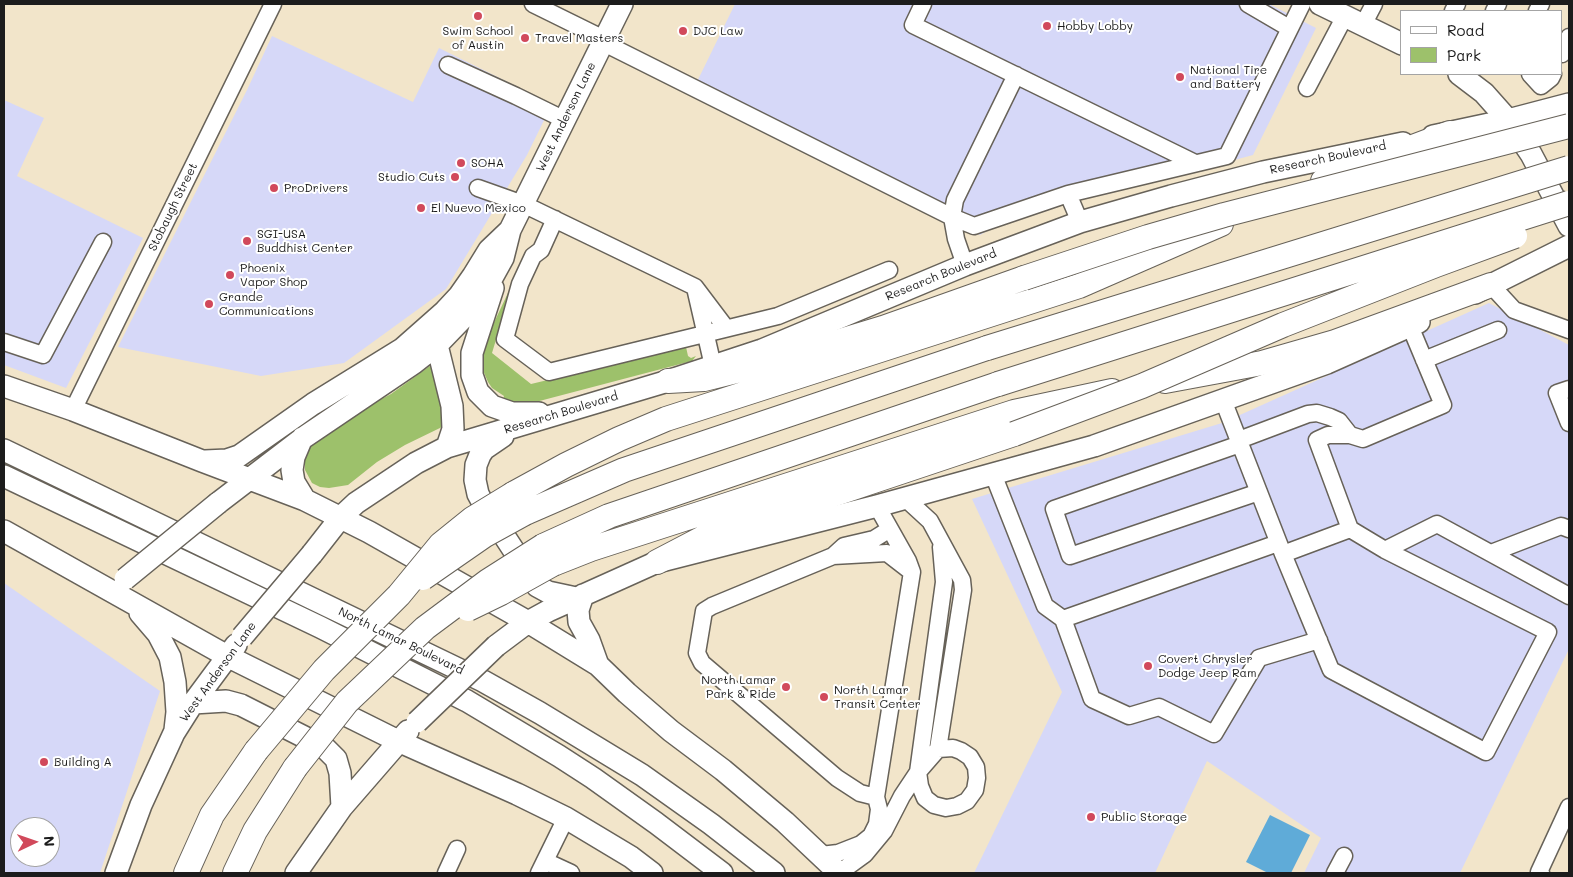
<!DOCTYPE html>
<html>
<head>
<meta charset="utf-8">
<style>
	body { margin:0 }
	#map { position:relative; width:1573px; height:877px; overflow:hidden; background:#f2e5ca; font-family:Mali,sans-serif }
	canvas { display:block }
	.frame { position:absolute; inset:0; border:5px solid #1c1c1c; pointer-events:none }
	.legend { position:absolute; left:1400px; top:10px; width:162px; height:65px; box-sizing:border-box; background:#fff; border:1px solid #a4a4a4; margin:0; padding:6px 9px; list-style:none; font-size:15px; color:#1c1c1c }
	.legend li { display:flex; align-items:center; gap:10px; height:25px }
	.legend b { width:25px; border:1px solid #a4a4a4 }
	.north { position:absolute; left:10px; top:817px; width:50px; height:50px; box-sizing:border-box; background:#fff; border:1px solid #a4a4a4; border-radius:50%; rotate:87deg; font-size:14px; font-weight:700; line-height:20px; text-align:center; color:#1c1c1c }
	.north::after { content:''; display:block; margin:auto; width:18px; height:22px; background:#d1495b; clip-path:polygon(50% 0,100% 100%,50% 72%,0 100%) }
</style>
</head>
<body>
<div id="map">
<canvas width="1573" height="877"></canvas>
<div class="frame"></div>
<ul class="legend">
<li><b style="height:6px;background:#fff"></b>Road</li>
<li><b style="height:14px;background:#9dc16b"></b>Park</li>
</ul>
<div class="north">N</div>
</div>
<script>
const g = document.querySelector('canvas').getContext('2d');
g.lineJoin = 'round';
function paint(path, color) { g.fillStyle = color; g.fill(path, 'evenodd'); }
const poly = rows => new Path2D(rows.map(r => 'M' + r).join(''));
function stroke(path, color, width, dash) { g.strokeStyle = color; g.lineWidth = width; g.lineCap = dash ? 'butt' : 'round'; g.setLineDash(dash || []); g.stroke(path); }
function write(font, color, halo, rows, align = 'center') {
  g.font = font + ' Mali,sans-serif'; g.lineWidth = 4; g.setLineDash([]); g.textBaseline = 'middle'; g.strokeStyle = halo; g.fillStyle = color; for (const [text, x, y, turn = 0] of rows) {
    g.save(); g.translate(x, y); g.rotate((+turn || 0) * Math.PI / 180); g.textAlign = isNaN(turn) ? turn : align; if (halo) g.strokeText(text, 0, 0); g.fillText(text, 0, 0); g.restore();
  }
}
paint(poly([
	[735,4,1269,4,1316,28,1253,155,1108,194,1079,200,987,231,980,235,690,96],
	[272,36,413,102,439,48,552,104,527,155,446,289,344,363,261,376,118,347,247,90],
	[4,100,44,118,17,176,143,238,66,388,4,365],
	[1489,303,1569,345,1569,649,1460,873,1304,873,1321,838,1207,761,1155,873,974,873,1062,692,972,499,1222,423],
	[4,583,160,691,100,873,4,873],
	[20,827,50,827,50,857,20,857]
]), '#d6d8f8');
paint(poly([
	[514,280,492,353,531,384,686,347,688,356,691,358,696,356,692,361,688,362,528,404,517,404,503,400,504,396,492,388,488,382,482,368,481,360,483,346],
	[434,363,445,423,442,427,405,445,377,462,348,485,329,488,320,487,312,483,305,470,305,461,301,460,306,447,349,416,391,394]
]), '#9dc16b');
paint(poly([
	[1270,815,1310,835,1291,873,1268,873,1246,862]
]), '#5fabd8');
const minor = poly([
	[533,4,604,39],
	[923,4,913,25,1195,163],
	[1248,4,1289,28],
	[1453,11,1457,4],
	[1494,11,1498,4],
	[1537,11,1541,4],
	[1363,25,1374,4],
	[602,42,952,217,974,226,1068,194,1227,156,1302,4],
	[1562,54,1569,37],
	[448,65,516,96,565,120],
	[1530,74,1541,86,1551,78,1553,74],
	[1307,88,1345,16],
	[478,188,523,204,695,287,726,328],
	[1068,194,1080,222],
	[555,219,541,250,533,256,520,284,505,339,549,372,778,316,889,270],
	[965,265,956,239,952,217,955,200,1016,75],
	[1491,285,1514,310,1569,330],
	[696,292,713,366],
	[4,342,43,355,103,242],
	[1424,360,1498,330],
	[1569,389,1557,393,1569,423],
	[1223,400,1283,554,1331,670,1486,752,1548,632,1385,550,1350,529,1283,554],
	[73,410,273,4],
	[1239,440,1308,414,1317,413,1330,417,1339,421,1350,435],
	[1240,444,1054,509,1070,556,1259,492],
	[993,474,1045,606,1063,619],
	[1350,529,1317,440,1328,435,1350,435,1363,439,1443,405,1410,326],
	[1278,543,1063,619,1092,699,1129,716,1159,707,1214,734,1259,658,1319,640],
	[1385,550,1437,524,1569,596],
	[1491,553,1561,526,1569,529],
	[833,556,887,553,909,570],
	[938,749,953,748,961,751,970,757,976,767,977,778,975,790,967,801,957,806,946,808,934,805,925,798,920,786,918,772,944,582,941,547],
	[876,797,860,793,837,778,702,663,697,653,704,611,712,606,833,556,844,546,874,539,890,529],
	[821,855,838,853,861,844,871,836,877,824,879,809,876,797,912,572,908,561,877,506],
	[545,861,571,873],
	[446,873,457,849],
	[539,873,566,818],
	[839,873,865,854,884,831,902,796,918,772,938,749,963,590,962,580,930,521,905,498],
	[1335,873,1344,856],
	[1541,873,1539,872,1569,807]
]);
const major = poly([
	[1320,4,1402,44],
	[1459,74,1484,93,1508,120,1531,154,1569,226],
	[1433,136,1508,120,1569,104],
	[493,288,472,353,472,375,478,392,492,406,512,413,539,413],
	[1475,293,1569,246],
	[437,334,437,345,452,406,453,429,447,447],
	[4,386,73,410,202,461,305,500,369,532,528,622,598,665,627,693,671,731,723,770,785,822,839,873],
	[503,436,484,449,480,455,476,465,475,480,478,494,484,505,537,586,548,592,576,598],
	[302,438,294,457,292,470,294,482,305,500],
	[4,450,483,681,540,713,642,775,711,824,774,873],
	[205,461,227,460,239,456,313,404,402,349,445,311,459,296,473,276,489,250,510,230],
	[4,476,320,627,467,701,559,756,593,778,656,823,722,873],
	[218,503,303,438,414,363,437,345,466,315,487,287,503,258,510,230,622,4],
	[4,531,227,656,398,741,517,794,566,818,631,857,652,873],
	[312,554,341,517,356,503,416,463,447,447,668,381,762,350,965,265,1080,222,1171,196,1263,172,1403,143],
	[583,595,578,610,579,622,589,640,598,665],
	[140,613,158,634,170,657,175,682,177,712,175,730],
	[496,646,528,622,548,611,657,562,877,506,1094,446,1327,363,1419,322],
	[193,703,226,701,241,705,324,747,336,759,340,773,342,807],
	[116,873,141,805,174,733,193,703,236,645],
	[296,873,342,807,408,731]
]);
const highway = poly([
	[1323,181,1450,133],
	[668,381,704,379,768,363,883,328,1024,278],
	[1165,381,1262,363,1335,342,1491,285],
	[513,494,566,465,619,439,666,419,1079,286,1221,224],
	[525,513,624,470,987,348],
	[543,546,609,516,998,384],
	[657,562,703,538,1014,434],
	[553,564,591,549,1014,412,1112,391],
	[186,873,212,815,256,751],
	[235,873,255,831,295,768]
]);
stroke(minor, '#676259', 19);
stroke(major, '#676259', 24);
stroke(highway, '#676259', 26);
stroke(minor, '#fff', 16);
stroke(major, '#fff', 21);
stroke(highway, '#fff', 24);
const majorBridge = poly([
	[125,579,218,503],
	[242,637,312,554],
	[417,722,496,646]
]);
const highwayBridge = poly([
	[1024,278,1148,237,1224,215,1569,126],
	[987,348,1569,168],
	[998,384,1569,203],
	[1014,434,1142,386,1283,325,1436,265,1515,236],
	[423,578,485,535,525,513],
	[468,609,501,593,553,564],
	[256,751,324,670,399,595,441,544,472,519,513,494],
	[295,768,347,702,425,628,488,581,543,546]
]);
stroke(majorBridge, '#676259', 24, []);
stroke(highwayBridge, '#676259', 26, []);
stroke(majorBridge, '#fff', 21);
stroke(highwayBridge, '#fff', 24);
for (const [x, y, r, color] of [
	[478,16,5,"#d1495b"],
	[1047,26,5,"#d1495b"],
	[683,31,5,"#d1495b"],
	[525,38,5,"#d1495b"],
	[1180,77,5,"#d1495b"],
	[461,163,5,"#d1495b"],
	[455,177,5,"#d1495b"],
	[274,188,5,"#d1495b"],
	[421,208,5,"#d1495b"],
	[247,241,5,"#d1495b"],
	[230,275,5,"#d1495b"],
	[209,304,5,"#d1495b"],
	[1148,666,5,"#d1495b"],
	[786,687,5,"#d1495b"],
	[824,697,5,"#d1495b"],
	[44,762,5,"#d1495b"],
	[1091,817,5,"#d1495b"]
]) { const dot = new Path2D(); dot.arc(x, y, r, 0, 2 * Math.PI); g.fillStyle = color; g.fill(dot); stroke(dot, '#fff', 2); }
write('12px', '#1c1c1c', '#fff', [
	["Hobby Lobby",1057,26],
	["Swim School",478,31,"center"],
	["of Austin",478,45,"center"],
	["DJC Law",693,31],
	["Travel Masters",535,38],
	["National Tire",1190,70],
	["and Battery",1190,84],
	["SOHA",471,163],
	["Studio Cuts",445,177,"right"],
	["ProDrivers",284,188],
	["El Nuevo Mexico",431,208],
	["SGI-USA",257,234],
	["Buddhist Center",257,248],
	["Phoenix",240,268],
	["Vapor Shop",240,282],
	["Grande",219,297],
	["Communications",219,311],
	["Covert Chrysler",1158,659],
	["Dodge Jeep Ram",1158,673],
	["North Lamar",776,680,"right"],
	["Park & Ride",776,694,"right"],
	["North Lamar",834,690],
	["Transit Center",834,704],
	["Building A",54,762],
	["Public Storage",1101,817]
], 'left');
write('12px', '#1c1c1c', '#fff', [
	["West Anderson Lane",566,117,-64],
	["Research Boulevard",1328,158,-12],
	["Stobaugh Street",173,207,-64],
	["Research Boulevard",941,275,-22],
	["Research Boulevard",561,413,-17],
	["North Lamar Boulevard",401,641,26],
	["West Anderson Lane",218,672,-54]
]);
</script>
</body>
</html>
